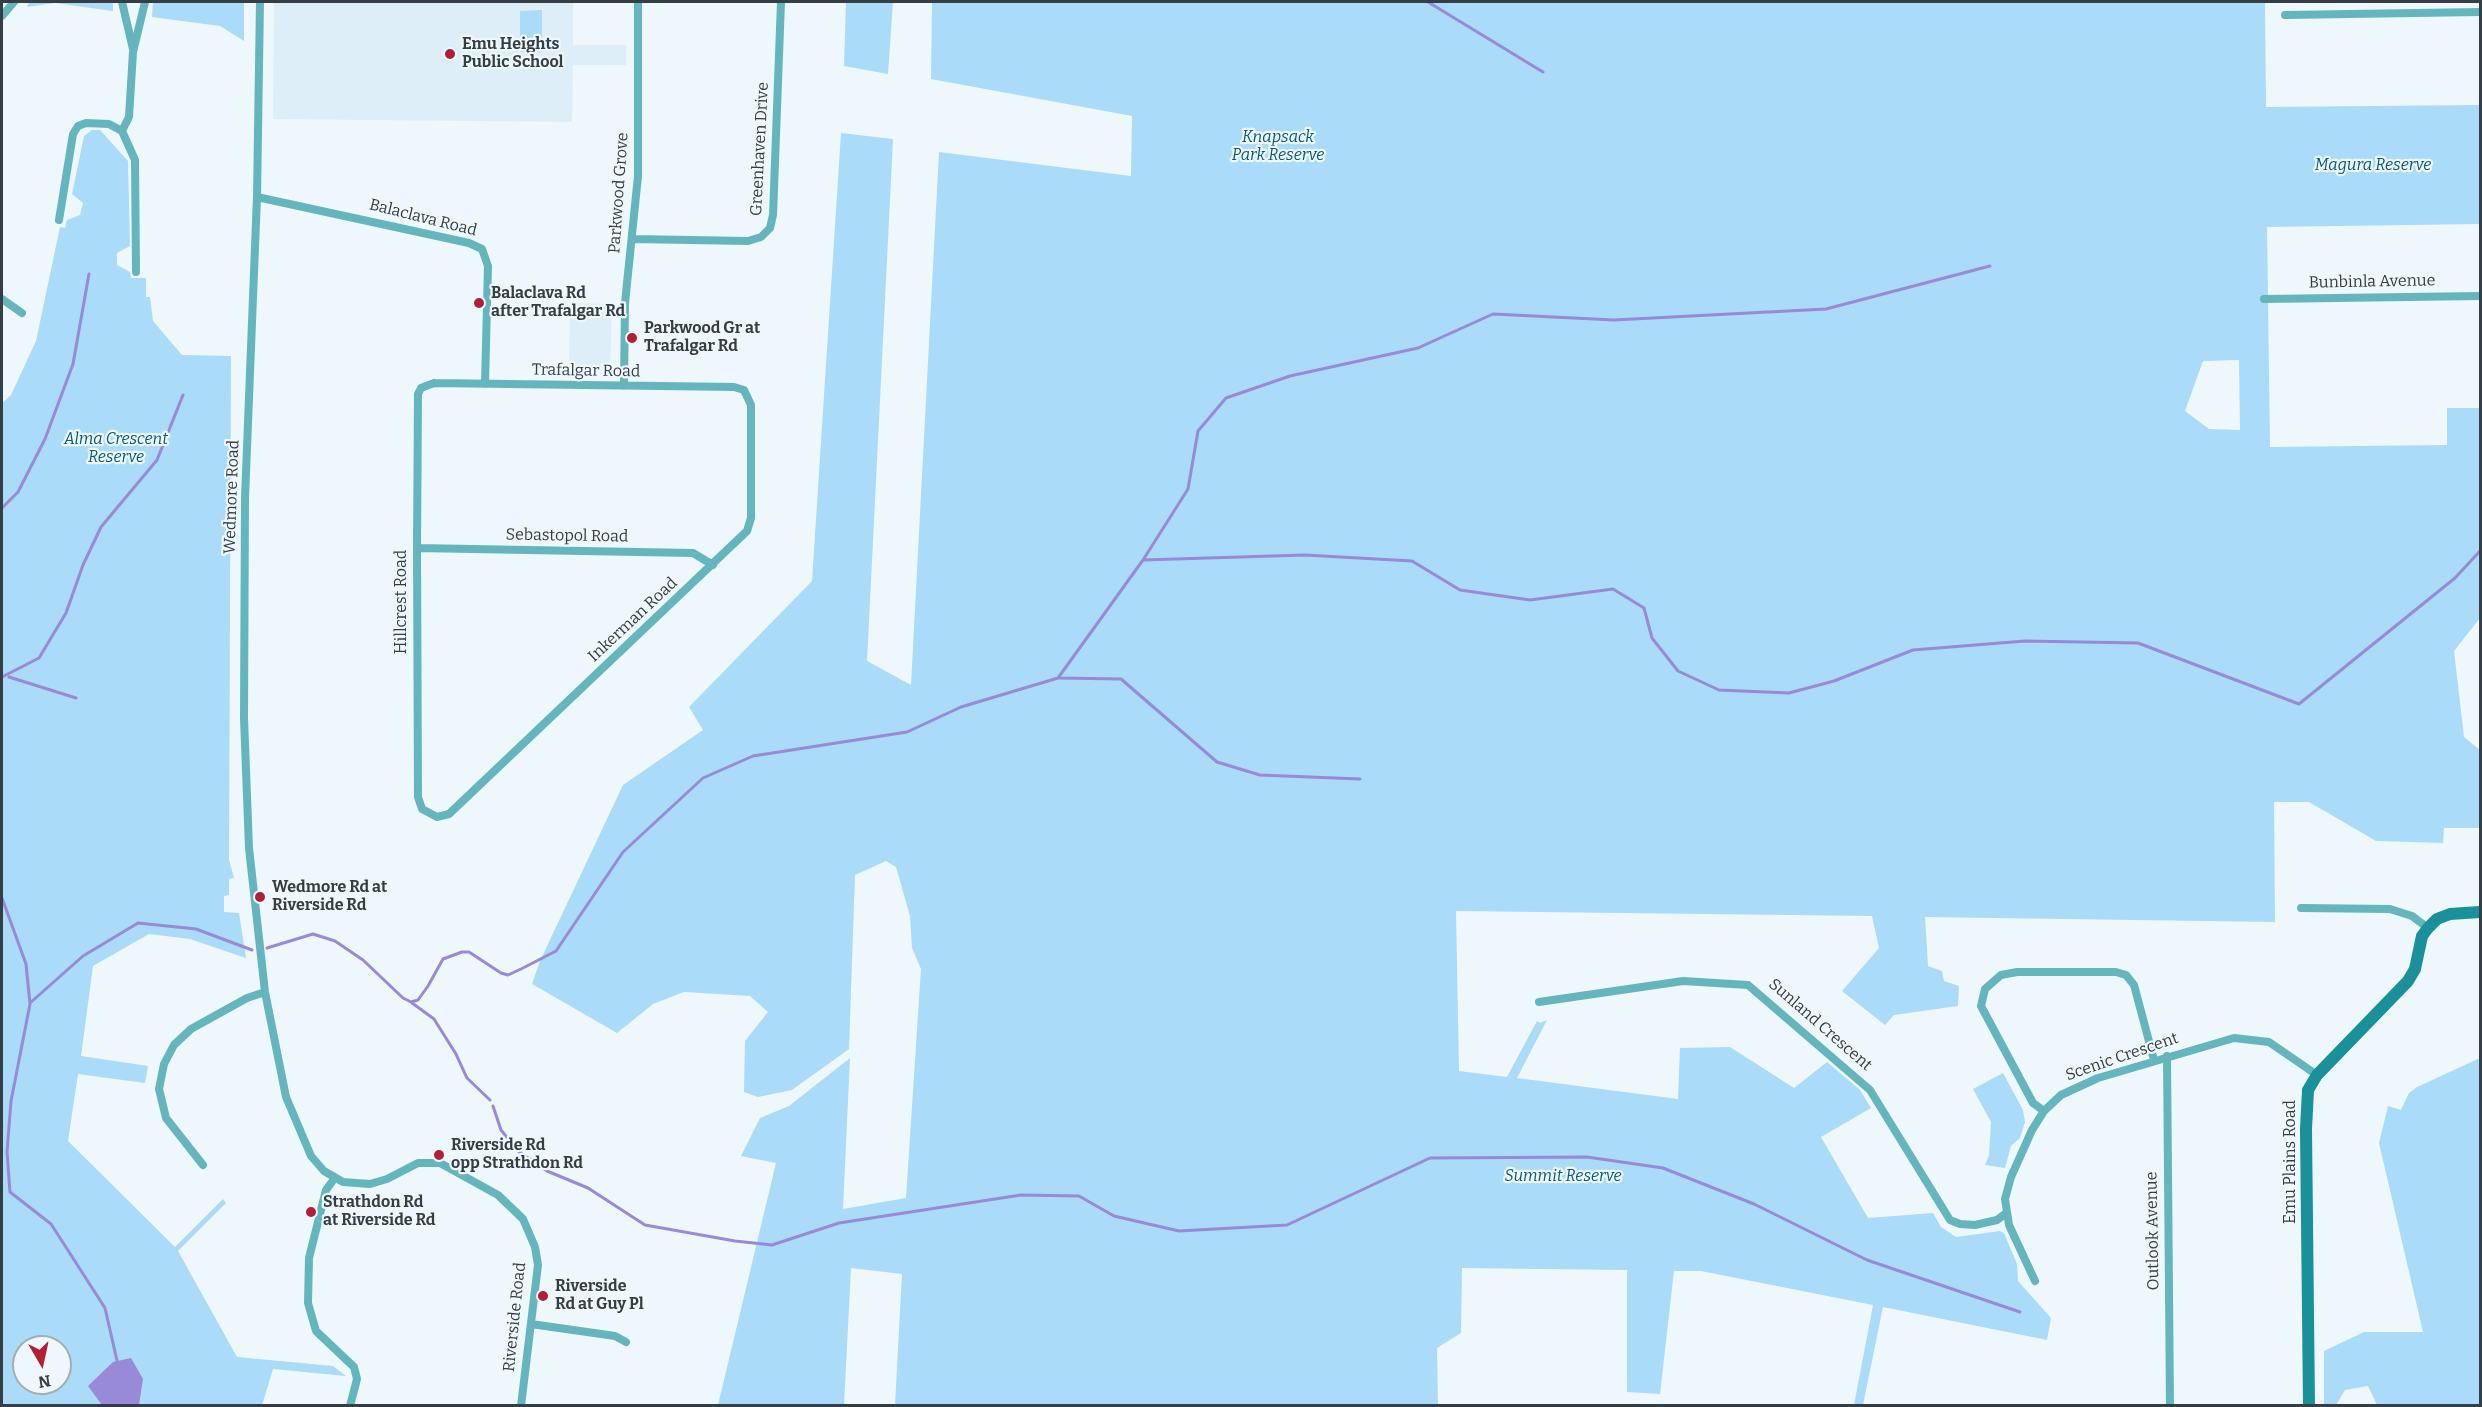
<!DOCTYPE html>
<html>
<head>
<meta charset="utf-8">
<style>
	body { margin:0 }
	#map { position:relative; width:2482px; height:1407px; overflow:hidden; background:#eef7fc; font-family:Bitter,serif }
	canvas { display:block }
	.frame { position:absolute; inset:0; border:3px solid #353e44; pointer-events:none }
	.north { position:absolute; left:12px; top:1335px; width:60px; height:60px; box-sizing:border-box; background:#eef7fc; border:2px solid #a4adb2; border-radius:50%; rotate:171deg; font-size:16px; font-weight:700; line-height:24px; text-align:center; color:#353e44 }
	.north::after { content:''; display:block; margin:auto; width:21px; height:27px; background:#b11e35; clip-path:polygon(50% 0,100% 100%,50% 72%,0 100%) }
</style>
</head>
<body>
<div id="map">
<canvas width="2482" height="1407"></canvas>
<div class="frame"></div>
<div class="north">N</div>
</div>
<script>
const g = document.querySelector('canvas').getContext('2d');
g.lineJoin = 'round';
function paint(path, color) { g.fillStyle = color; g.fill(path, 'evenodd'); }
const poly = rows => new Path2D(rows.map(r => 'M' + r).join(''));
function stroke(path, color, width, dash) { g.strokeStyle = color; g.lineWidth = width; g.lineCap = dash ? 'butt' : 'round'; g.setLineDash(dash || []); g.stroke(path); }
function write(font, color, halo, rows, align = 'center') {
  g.font = font + ' Bitter,serif'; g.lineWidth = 4.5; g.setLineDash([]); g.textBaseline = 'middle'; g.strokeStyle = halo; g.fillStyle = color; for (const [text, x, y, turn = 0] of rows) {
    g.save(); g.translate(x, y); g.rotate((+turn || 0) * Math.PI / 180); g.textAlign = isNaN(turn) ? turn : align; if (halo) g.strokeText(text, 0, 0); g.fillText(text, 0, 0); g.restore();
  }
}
paint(poly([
	[274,2,573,2,573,45,626,45,626,65,573,65,572,122,273,119],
	[570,303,612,304,610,370,569,369]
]), '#ddeef9');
paint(poly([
	[29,2,113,2,113,11,55,3,27,7],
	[153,2,244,2,244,41,220,26,152,17],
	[846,2,893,2,888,74,844,66],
	[932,2,2265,2,2266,107,2480,105,2480,224,2267,227,2270,447,2447,445,2447,408,2480,408,2480,618,2454,651,2464,737,2480,750,2480,828,2444,828,2443,843,2376,841,2309,802,2274,802,2275,922,1925,917,1928,966,1942,971,1944,981,1959,986,1958,1006,1894,1015,1885,1025,1842,991,1879,948,1872,916,1456,911,1459,1071,1507,1077,1537,1021,1540,1023,1547,1020,1517,1078,1678,1099,1680,1048,1730,1047,1794,1088,1827,1062,1860,1090,1871,1108,1821,1137,1868,1218,1933,1213,1941,1227,1956,1237,2000,1231,2004,1233,2017,1264,2018,1281,2051,1318,2047,1340,1883,1307,1863,1405,1854,1405,1873,1305,1701,1271,1674,1271,1660,1394,1627,1392,1627,1270,1462,1268,1461,1333,1437,1348,1438,1405,895,1405,902,1274,851,1268,844,1405,718,1405,776,1163,741,1156,760,1118,789,1106,850,1058,843,1209,906,1198,921,969,912,948,910,916,896,867,886,861,855,875,849,1049,792,1090,758,1097,744,1092,745,1041,768,1012,750,996,684,992,653,1004,617,1033,532,984,540,961,623,785,703,730,689,707,812,581,841,133,893,139,867,661,911,685,939,152,1131,176,1132,116,931,79],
	[2239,360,2240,430,2209,429,2185,411,2203,361],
	[542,10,542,52,520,52,520,11],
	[92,130,100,130,128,161,130,246,117,253,117,265,130,272,131,278,146,278,146,297,150,297,153,321,182,355,231,356,229,860,234,878,229,879,229,895,224,896,224,912,239,913,246,958,190,939,149,934,93,966,81,1056,148,1066,145,1083,78,1074,68,1141,175,1247,223,1199,226,1203,178,1251,237,1357,333,1366,346,1376,273,1369,262,1405,2,1405,2,403,11,395,36,341,60,227,65,228,67,220,80,215,83,203,72,194,84,136],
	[24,1347,60,1347,60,1383,24,1383],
	[2480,1058,2480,1405,2377,1405,2368,1386,2345,1390,2336,1405,2324,1405,2324,1351,2364,1332,2423,1332,2379,1143,2388,1106,2401,1110,2409,1093,2417,1087],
	[2003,1073,2023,1110,2025,1122,2020,1138,2011,1146,2005,1168,1985,1165,1989,1155,1991,1122,1973,1089]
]), '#aadbf8');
paint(poly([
	[131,1358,143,1379,139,1405,102,1405,88,1386,113,1362]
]), '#9989d9');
stroke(poly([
	[1428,2,1543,72],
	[2,508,18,492,45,439,73,364,89,274],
	[1143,560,1188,489,1198,431,1226,398,1290,376,1418,348,1493,314,1614,320,1826,309,1990,266],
	[2,677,39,658,66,613,83,565,101,527,157,460,183,395],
	[9,677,76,698],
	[1059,678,1121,679,1217,762,1260,775,1360,779],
	[2,898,26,964,30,1004,11,1101,7,1152,10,1192,51,1224,105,1308,118,1365],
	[267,948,313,934,335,941,363,960,403,998,411,1002,418,1000,428,986,443,959,462,952,469,952,501,973,508,975,521,969,556,951,623,852,703,778,753,756,907,732,961,707,1058,678,1143,560,1305,555,1412,561,1460,590,1530,600,1613,589,1644,608,1652,638,1678,671,1719,690,1789,693,1834,681,1913,650,2025,641,2138,643,2299,704,2455,578,2480,551],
	[30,1003,83,956,138,923,196,929,252,950],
	[412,1003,434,1019,456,1054,467,1078,490,1100],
	[493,1106,501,1130,518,1151,547,1171,588,1188,645,1225,735,1241,772,1245,839,1223,1021,1195,1079,1196,1114,1216,1179,1231,1287,1225,1430,1158,1587,1157,1663,1168,1754,1204,1867,1260,2020,1312]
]), '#9989d9', 3);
stroke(poly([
	[122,2,133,49],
	[260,2,257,197,245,498,244,718,249,848,265,992,286,1097,311,1156,324,1171,343,1182,370,1184,387,1179,418,1163,440,1163,498,1195,523,1219,535,1247,538,1265,521,1406],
	[2285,15,2480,12],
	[2,16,14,2],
	[122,131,135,160,136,272],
	[122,131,129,117,133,52,145,2],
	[257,197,469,243,482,249,488,266,485,384],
	[59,220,73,134,78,126,86,123,109,124,122,131],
	[632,239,748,241,761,237,770,228,773,215,781,2],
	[2,299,22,313],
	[2264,299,2480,296],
	[434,383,734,387,744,390,751,405,751,518,747,531,449,814,437,817,422,809,418,797,417,548,418,394,421,388,434,383],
	[624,386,625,303,638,176,638,2],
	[417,548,693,553,713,565],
	[2301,908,2390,909,2412,916,2428,928],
	[1539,1002,1683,981,1748,985,1870,1090,1950,1220,1960,1224,1975,1225,1997,1220,2005,1214],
	[2167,1056,2170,1406],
	[2044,1111,2033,1103,1981,1006,1985,989,2001,975,2017,972,2116,972,2126,975,2134,985,2154,1060],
	[203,1165,166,1118,159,1089,164,1064,174,1045,191,1029,247,998,265,992],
	[334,1179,326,1190,309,1258,308,1303,316,1331,354,1367,357,1379,350,1406],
	[2035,1281,2009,1225,2005,1199,2011,1177,2032,1130,2044,1111,2061,1095,2098,1078,2234,1038,2269,1042,2317,1075],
	[531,1324,615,1336,626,1342]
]), '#64b5be', 8);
stroke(poly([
	[2309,1406,2306,1129,2308,1090,2317,1075,2408,981,2415,969,2422,936,2428,928,2437,919,2450,914,2480,912]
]), '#1a909b', 12);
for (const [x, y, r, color] of [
	[450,54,6,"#b11e35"],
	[479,303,6,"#b11e35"],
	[632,338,6,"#b11e35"],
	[260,897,6,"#b11e35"],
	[439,1155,6,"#b11e35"],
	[311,1212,6,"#b11e35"],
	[543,1296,6,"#b11e35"]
]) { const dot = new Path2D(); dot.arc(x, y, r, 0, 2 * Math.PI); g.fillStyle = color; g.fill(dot); stroke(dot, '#eef7fc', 2); }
write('bold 16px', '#353e44', '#eef7fc', [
	["Emu Heights",462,45],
	["Public School",462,63],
	["Balaclava Rd",491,294],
	["after Trafalgar Rd",491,312],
	["Parkwood Gr at",644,329],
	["Trafalgar Rd",644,347],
	["Wedmore Rd at",272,888],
	["Riverside Rd",272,906],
	["Riverside Rd",451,1146],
	["opp Strathdon Rd",451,1164],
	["Strathdon Rd",323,1203],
	["at Riverside Rd",323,1221],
	["Riverside",555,1287],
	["Rd at Guy Pl",555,1305]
], 'left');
write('italic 16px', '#08597b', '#eef7fc', [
	["Knapsack",1278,138],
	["Park Reserve",1278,156],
	["Magura Reserve",2373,166],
	["Alma Crescent",116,440],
	["Reserve",116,458],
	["Summit Reserve",1563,1177]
]);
write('16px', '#353e44', '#eef7fc', [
	["Greenhaven Drive",760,149,-87],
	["Parkwood Grove",619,193,-86],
	["Balaclava Road",423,218,14],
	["Bunbinla Avenue",2372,282,-1],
	["Trafalgar Road",586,371,1],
	["Wedmore Road",232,497,-88],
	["Sebastopol Road",567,536,1],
	["Hillcrest Road",402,602,-90],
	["Inkerman Road",633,620,-43],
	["Sunland Crescent",1820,1025,41],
	["Scenic Crescent",2122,1057,-19],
	["Emu Plains Road",2291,1162,-90],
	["Outlook Avenue",2153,1231,-91],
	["Riverside Road",515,1317,-84]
]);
</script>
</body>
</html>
